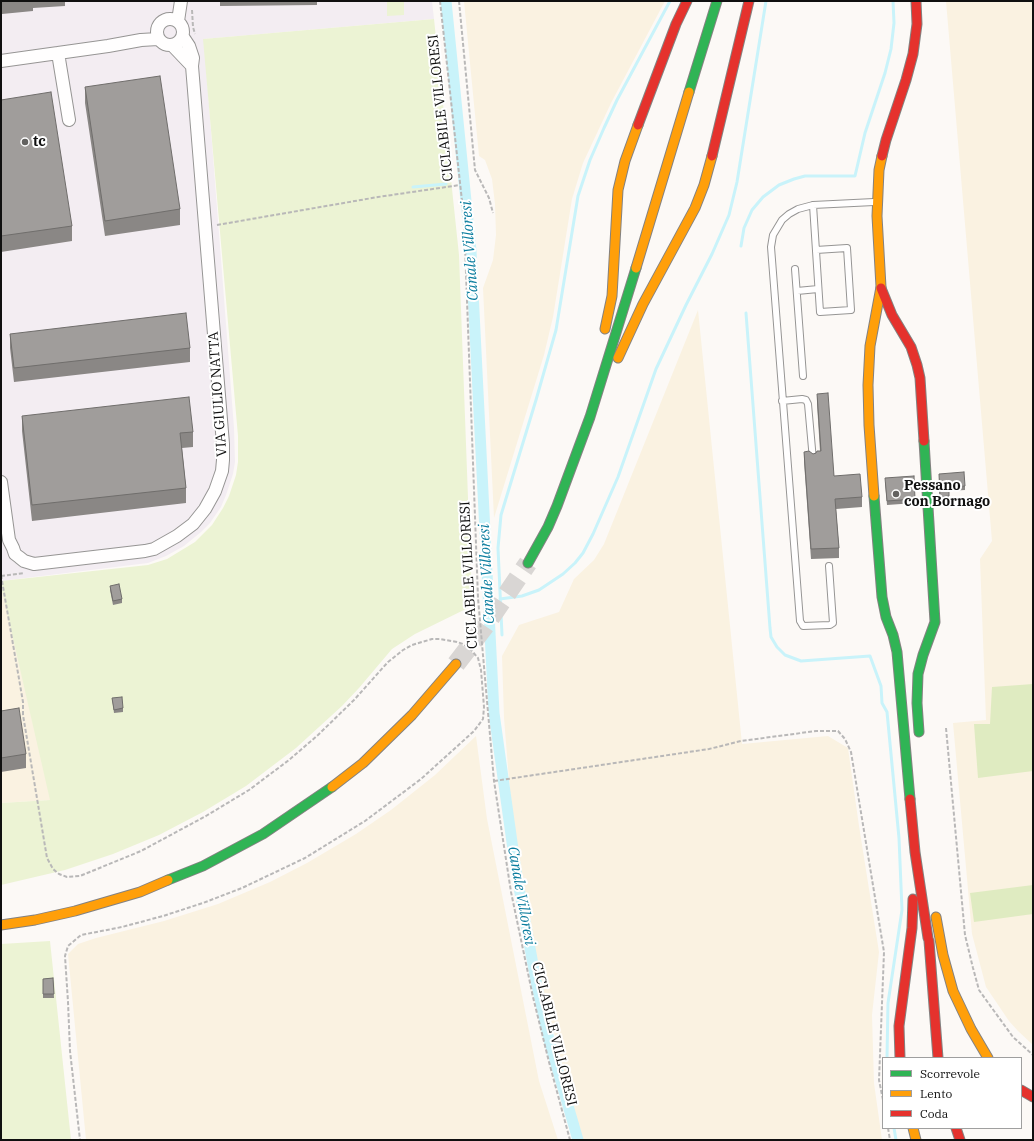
<!DOCTYPE html>
<html>
<head>
<meta charset="utf-8">
<style>
	body { margin:0 }
	#map { position:relative; width:1034px; height:1141px; overflow:hidden; background:#fcf9f6; font-family:"IBM Plex Serif",serif }
	canvas { display:block }
	.frame { position:absolute; inset:0; border:2px solid #101010; pointer-events:none }
	.legend { position:absolute; left:882px; top:1057px; width:140px; height:72px; box-sizing:border-box; background:#fff; border:1px solid #9f9f9f; margin:0; padding:5px 7px; list-style:none; font-size:12px; color:#101010 }
	.legend li { display:flex; align-items:center; gap:8px; height:20px }
	.legend b { width:20px; border:1px solid #9f9f9f }
</style>
</head>
<body>
<div id="map">
<canvas width="1034" height="1141"></canvas>
<div class="frame"></div>
<ul class="legend">
<li><b style="height:5px;background:#30b455"></b>Scorrevole</li>
<li><b style="height:5px;background:#ff9f0a"></b>Lento</li>
<li><b style="height:5px;background:#e5322d"></b>Coda</li>
</ul>
</div>
<script>
const g = document.querySelector('canvas').getContext('2d');
g.lineJoin = 'round';
function paint(path, color) { g.fillStyle = color; g.fill(path, 'evenodd'); }
const poly = rows => new Path2D(rows.map(r => 'M' + r).join(''));
function stroke(path, color, width, dash) { g.strokeStyle = color; g.lineWidth = width; g.lineCap = dash ? 'butt' : 'round'; g.setLineDash(dash || []); g.stroke(path); }
function write(font, color, halo, rows, align = 'center') {
  g.font = font + ' "IBM Plex Serif",serif'; g.lineWidth = 4; g.setLineDash([]); g.textBaseline = 'middle'; g.strokeStyle = halo; g.fillStyle = color; for (const [text, x, y, turn = 0] of rows) {
    g.save(); g.translate(x, y); g.rotate((+turn || 0) * Math.PI / 180); g.textAlign = isNaN(turn) ? turn : align; if (halo) g.strokeText(text, 0, 0); g.fillText(text, 0, 0); g.restore();
  }
}
paint(poly([
	[1,1,432,1,434,19,204,39,234,428,235,462,233,474,226,495,221,507,210,523,201,532,184,546,166,556,148,563,1,581]
]), '#f3edf2');
paint(poly([
	[464,1,665,1,611,103,583,163,572,199,553,317,544,355,494,518,483,288,493,260,496,235,495,204,492,179,485,160,479,156],
	[946,1,1033,1,1033,1045,1018,1031,1009,1021,986,987,976,949,972,934,953,723,986,720,980,559,992,541],
	[698,310,742,744,828,736,848,748,859,826,879,952,872,1015,874,1083,882,1140,582,1140,540,978,520,869,510,792,504,718,502,656,519,625,559,612,574,579,594,560,604,544],
	[1,585,51,800,1,803],
	[476,736,487,819,539,1081,558,1140,86,1140,68,954,78,944,96,938,164,921,218,904,270,882,307,863,356,834,391,810,435,775]
]), '#faf2e1');
paint(poly([
	[387,1,404,1,404,15,387,16],
	[434,19,459,255,472,606,415,634,392,649,359,688,342,706,296,748,246,786,203,812,159,835,113,854,65,870,1,885,1,803,50,800,1,586,1,581,148,565,167,559,195,542,212,525,223,508,229,496,236,475,238,462,238,436,203,39],
	[50,941,71,1140,1,1140,1,944]
]), '#ecf3d4');
paint(poly([
	[1033,684,1033,771,978,778,974,724,990,724,992,687],
	[1033,885,1033,914,974,922,970,893]
]), '#dfebc1');
stroke(poly([
	[413,187,446,184],
	[741,246,744,228,752,210,763,197,779,185,794,179,805,176,855,176,865,133,885,73,891,49,894,23,893,1],
	[746,313,770,628,771,637,777,647,785,655,801,661,870,656,881,686,882,703,887,712,899,838,902,910,888,1003,887,1058],
	[500,599,522,596,539,590,563,574,575,563,583,553,593,534,618,477,656,369,686,305,712,254,729,215,737,182,766,1],
	[502,635,498,548,501,515,536,400,556,330,578,196,590,160,604,128,617,100,670,1],
	[894,1128,896,1140]
]), '#c9f3fa', 3);
stroke(poly([
	[446,1,471,251,494,713,516,871,536,981,549,1040,578,1140]
]), '#c9f3fa', 11);
stroke(poly([
	[456,664,485,626,528,563]
]), '#d9d6d4', 19, [19, 10]);
const lane = poly([
	[813,205,798,209,789,214,782,220,773,235,771,247,800,621,803,626,830,625,833,623,829,566],
	[816,250,847,248,851,310,820,312,813,205,874,202],
	[795,269,803,376],
	[797,291,818,289],
	[782,401,802,399,806,400,808,404,813,460]
]);
const street = poly([
	'157 32a13 13 0 1 1 26 0a13 13 0 1 1-26 0Z',
	[178,21,181,1],
	[172,45,192,66],
	[58,53,69,120],
	[1,61,108,46,141,40,158,39],
	[1,482,9,540,13,548,15,554,19,557,24,561,34,564,145,551,154,549,177,536,193,524,205,509,215,491,222,471,223,460,223,444,192,66,193,58,189,46,183,37]
]);
const fast = poly([
	[689,92,717,1],
	[874,496,882,597,886,617,893,635,897,652,910,799],
	[528,563,548,527,557,506,590,417,636,268],
	[919,732,917,703,918,674,923,655,935,622,924,441],
	[168,880,203,866,263,834,332,787]
]);
const slow = poly([
	[636,268,689,92],
	[605,329,612,296,618,190,625,161,638,125],
	[618,358,643,304,695,208,704,185,712,156],
	[874,496,869,425,868,385,870,346,881,287,877,216,879,170,882,156],
	[332,787,363,763,412,715,456,664],
	[936,917,943,955,953,991,971,1029,988,1058],
	[1,925,35,920,75,911,140,892,168,880],
	[913,1128,916,1140]
]);
const jam = poly([
	[638,125,676,24,687,1],
	[712,156,749,1],
	[882,156,886,140,906,80,913,54,917,24,916,1],
	[881,288,892,315,911,347,917,365,920,378,924,441],
	[910,799,915,852,928,938],
	[929,941,938,1058],
	[900,1058,899,1026,912,928,913,899],
	[1021,1090,1033,1097],
	[956,1128,960,1140]
]);
stroke(lane, '#969594', 8);
stroke(street, '#969594', 14);
stroke(fast, '#848281', 11);
stroke(slow, '#848281', 11);
stroke(jam, '#848281', 11);
stroke(poly([
	[440,1,464,219,478,598,494,781,511,892,533,997,549,1062,570,1140],
	[459,1,475,170,489,198,493,213],
	[192,10,193,27,195,34],
	[217,225,378,197,460,185],
	[1,575,23,702,23,715,47,858,53,869,59,874,67,877,80,876,141,851,206,816,249,790,289,760,318,735,354,700,388,662,403,650,412,645,432,639,440,639,457,642,463,644,472,651,478,658,481,670,484,707,483,719,474,731,421,779,365,821,305,858,242,888,203,903,163,916,122,927,81,935,68,946,65,956,68,1002,70,1051,80,1140],
	[1,576,24,573],
	[946,728,965,935,973,968,979,990,989,1004,1013,1037,1033,1055],
	[494,781,709,749,741,741,816,731,838,731,845,739,851,752,884,952,879,1080,883,1100],
	[888,1128,890,1140]
]), '#b9b8b8', 2, [4, 2]);
stroke(lane, '#fffefe', 6);
stroke(street, '#fffefe', 12);
stroke(fast, '#30b455', 9);
stroke(slow, '#ff9f0a', 9);
stroke(jam, '#e5322d', 9);
paint(poly([
	[1,1,65,1,65,6,33,8,33,11,2,14,2,18,1,18],
	[220,1,317,1,317,5,220,6],
	[85,87,180,209,180,225,105,236,85,103],
	[1,100,72,226,72,241,1,252],
	[10,334,190,348,190,362,14,382,10,348],
	[817,394,834,476,862,497,862,507,836,509,839,548,839,558,811,559,804,462,804,452,813,454,820,451,817,404],
	[22,416,193,432,193,447,182,448,186,488,186,503,32,521,22,431],
	[939,478,965,486,965,490,949,491,949,500,940,501],
	[885,482,915,499,915,503,887,505],
	[110,586,122,599,122,603,113,605,110,590],
	[112,698,123,708,123,712,114,713],
	[1,711,26,754,26,768,1,772],
	[53,978,54,998,43,998,43,979]
]), '#8a8785');
const building = poly([
	[160,76,180,209,105,221,85,87,160,76],
	[51,92,72,226,1,236,1,100,51,92],
	[186,313,190,348,14,368,10,334,186,313],
	[828,393,834,476,860,474,862,497,835,499,839,548,811,549,804,452,809,451,813,454,816,453,817,451,821,451,817,394,828,393],
	[189,397,193,432,180,433,186,488,32,505,22,416,189,397],
	[964,472,965,486,949,487,949,496,940,497,939,474,964,472],
	[914,476,915,499,887,501,885,478,914,476],
	[119,584,122,599,113,601,110,586,119,584],
	[122,697,123,708,114,710,112,698,122,697],
	[19,708,26,754,1,758,1,711,19,708],
	[53,978,54,994,43,994,43,979,53,978]
]);
paint(building, '#a09d9b');
stroke(building, '#706e6c', 1);
for (const [x, y, r, color] of [
	[25,142,4,"#636260"],
	[896,494,4,"#636260"]
]) { const dot = new Path2D(); dot.arc(x, y, r, 0, 2 * Math.PI); g.fillStyle = color; g.fill(dot); stroke(dot, '#fff', 1.5); }
write('14px', '#101010', '#fff', [
	["CICLABILE VILLORESI",441,108,-96],
	["VIA GIULIO NATTA",218,394,-94],
	["CICLABILE VILLORESI",469,575,-93],
	["CICLABILE VILLORESI",554,1034,76]
]);
write('bold 14px', '#101010', '#fff', [
	["tc",33,142],
	["Pessano",904,486],
	["con Bornago",904,502]
], 'left');
write('italic 15px', '#0c7e9f', '#fff', [
	["Canale Villoresi",470,251,-94],
	["Canale Villoresi",487,574,-93],
	["Canale Villoresi",521,896,80]
]);
</script>
</body>
</html>
